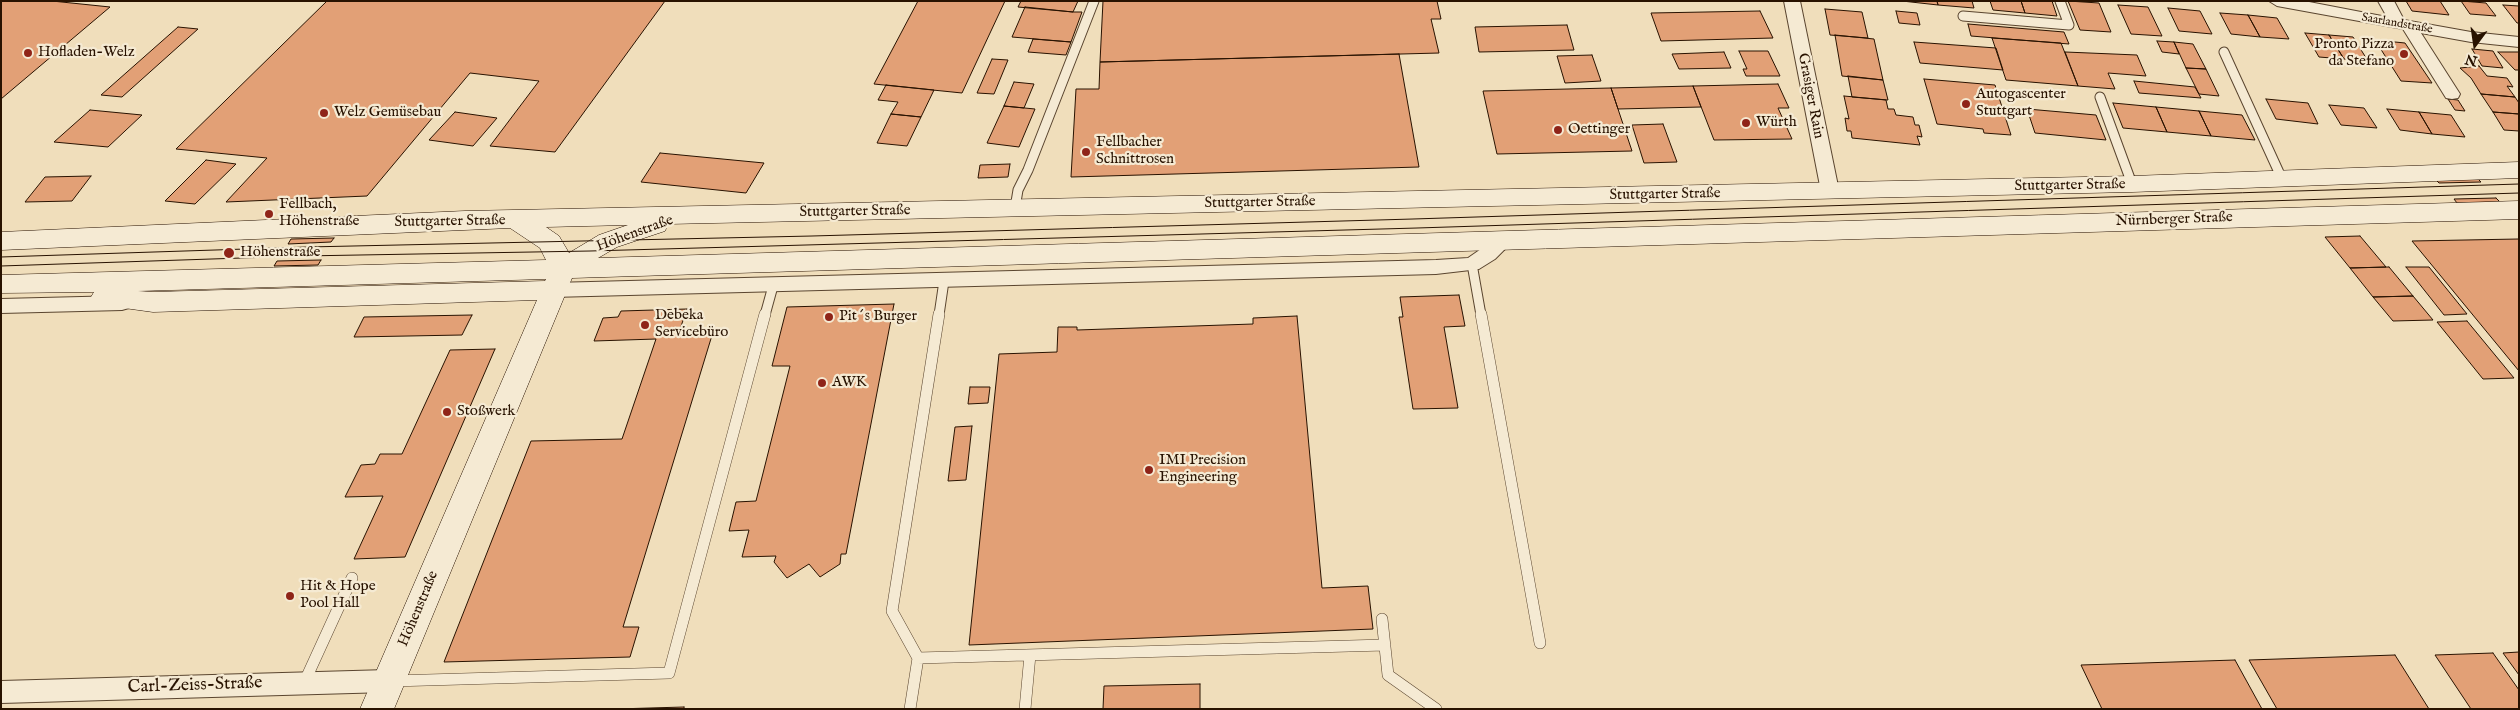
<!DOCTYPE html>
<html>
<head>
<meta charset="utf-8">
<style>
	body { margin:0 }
	#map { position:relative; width:2520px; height:710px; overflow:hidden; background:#f0debb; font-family:"IM FELL English",serif }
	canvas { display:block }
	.frame { position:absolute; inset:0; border:2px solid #281200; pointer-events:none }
	.north { position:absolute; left:2450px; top:20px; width:50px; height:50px; -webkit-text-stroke:4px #f5ead3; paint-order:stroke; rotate:194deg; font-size:14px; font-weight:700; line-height:20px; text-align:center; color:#281200 }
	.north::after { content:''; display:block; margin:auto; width:18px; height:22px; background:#281200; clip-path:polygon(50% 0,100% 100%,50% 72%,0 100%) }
</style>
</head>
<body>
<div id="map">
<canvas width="2520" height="710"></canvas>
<div class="frame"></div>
<div class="north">N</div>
</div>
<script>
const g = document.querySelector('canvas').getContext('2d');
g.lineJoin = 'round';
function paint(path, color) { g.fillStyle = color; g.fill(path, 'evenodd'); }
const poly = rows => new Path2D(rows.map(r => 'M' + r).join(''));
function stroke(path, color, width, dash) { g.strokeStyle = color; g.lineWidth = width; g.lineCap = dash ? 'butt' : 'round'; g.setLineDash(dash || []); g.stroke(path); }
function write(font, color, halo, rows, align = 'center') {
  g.font = font + ' "IM FELL English",serif'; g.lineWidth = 4.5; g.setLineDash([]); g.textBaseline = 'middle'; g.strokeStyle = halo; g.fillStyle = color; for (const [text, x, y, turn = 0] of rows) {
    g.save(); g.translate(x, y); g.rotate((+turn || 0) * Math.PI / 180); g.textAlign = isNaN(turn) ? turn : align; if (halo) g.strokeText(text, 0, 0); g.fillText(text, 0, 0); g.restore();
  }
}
const building = poly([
	[1,1,52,1,110,7,1,99,1,1],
	[327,1,665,1,555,152,490,146,539,81,470,73,367,196,226,202,267,158,176,149,327,1],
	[918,1,1005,1,962,93,874,84,918,1],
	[1021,1,1078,1,1073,12,1018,7,1021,1],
	[1103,1,1437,1,1441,19,1431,19,1439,53,1100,62,1103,1],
	[1937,1,1972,1,1974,8,1938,5,1937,1],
	[1937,1,1938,5,1902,1,1937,1],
	[1990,1,2021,1,2025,13,1993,10,1990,1],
	[2021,1,2052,1,2057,16,2025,13,2021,1],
	[2068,1,2099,3,2111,32,2080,30,2068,1],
	[2406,1,2440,1,2449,15,2412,11,2406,1],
	[2461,1,2486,3,2496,16,2470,14,2461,1],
	[2118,5,2148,7,2162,36,2131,34,2118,5],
	[2503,5,2519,6,2519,23,2517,23,2503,5],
	[1025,7,1073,12,1082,12,1071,42,1012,37,1025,7],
	[2168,8,2200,11,2212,34,2179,31,2168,8],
	[1825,9,1862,12,1868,38,1830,35,1825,9],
	[1760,11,1773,38,1661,41,1651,13,1760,11],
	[1896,11,1917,13,1920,25,1899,23,1896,11],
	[2220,13,2248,15,2260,37,2231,34,2220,13],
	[2248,15,2277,18,2289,39,2260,37,2248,15],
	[1968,24,2064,32,2069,44,1971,36,1968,24],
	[1567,25,1574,50,1479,52,1475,27,1567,25],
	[178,27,198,29,122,97,101,95,178,27],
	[2305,33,2329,35,2344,59,2319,57,2305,33],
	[1835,35,1874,39,1883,80,1842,76,1835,35],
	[2329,35,2353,37,2368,61,2344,59,2329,35],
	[1992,38,2061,43,2078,86,2006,80,1992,38],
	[1033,39,1071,42,1066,55,1028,52,1033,39],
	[2375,40,2405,43,2432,83,2401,81,2375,40],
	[2157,41,2174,42,2179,54,2162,52,2157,41],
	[1914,42,1996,48,2003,70,1920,63,1914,42],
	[2174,42,2193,44,2206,69,2186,68,2174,42],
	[2472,49,2493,51,2503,68,2482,66,2472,49],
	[1739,51,1768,51,1780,76,1746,76,1743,69,1747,69,1739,51],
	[1724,52,1731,68,1679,69,1672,54,1724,52],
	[2065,52,2137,55,2146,76,2108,73,2115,89,2078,86,2065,52],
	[2498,52,2519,52,2519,70,2515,70,2498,52],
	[1399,54,1419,167,1071,177,1076,89,1099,89,1100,62,1399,54],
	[1592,55,1601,81,1565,83,1557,56,1592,55],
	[992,59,1008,60,994,94,977,93,992,59],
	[2479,66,2487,76,2507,78,2513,87,2507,86,2515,97,2481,94,2471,78,2460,68,2479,66],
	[2186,68,2206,69,2219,96,2199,94,2186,68],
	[1848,76,1883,80,1888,100,1852,97,1848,76],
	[1924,79,1995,85,2011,135,1984,133,1983,129,1937,124,1924,79],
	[2134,81,2195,87,2201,98,2139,93,2134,81],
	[1014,82,1034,84,1024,108,1004,106,1014,82],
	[1778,84,1789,108,1778,108,1792,139,1714,140,1693,86,1778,84],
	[886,85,934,90,921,117,891,114,898,102,878,100,886,85],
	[1693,86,1701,107,1618,109,1611,88,1693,86],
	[1611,88,1632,151,1497,154,1483,91,1611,88],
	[2481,94,2515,97,2519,103,2519,114,2493,112,2481,94],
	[1844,96,1886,100,1888,109,1894,109,1896,115,1913,117,1915,125,1919,125,1922,137,1917,136,1920,145,1852,138,1851,131,1847,131,1845,118,1849,119,1844,96],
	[2266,99,2308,103,2318,124,2276,119,2266,99],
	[2448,99,2458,100,2465,111,2455,110,2448,99],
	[2113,103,2156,107,2167,132,2123,128,2113,103],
	[2329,105,2364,108,2377,128,2341,125,2329,105],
	[1004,106,1035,109,1019,147,987,143,1004,106],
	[2156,107,2199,111,2211,136,2167,132,2156,107],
	[2027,109,2096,115,2106,140,2035,133,2027,109],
	[2387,109,2419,112,2432,134,2400,130,2387,109],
	[90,110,142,115,108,147,54,142,90,110],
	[2199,111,2242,115,2255,140,2211,136,2199,111],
	[455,112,497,118,473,146,429,140,455,112],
	[2419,112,2451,115,2465,137,2432,134,2419,112],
	[2493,112,2519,114,2519,131,2504,130,2493,112],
	[891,114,921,117,907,146,877,143,891,114],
	[1663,124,1677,162,1644,163,1632,125,1663,124],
	[660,153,764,163,746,193,641,182,660,153],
	[206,160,236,164,195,204,165,201,206,160],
	[1010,164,1008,177,978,178,980,165,1010,164],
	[91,176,72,201,25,202,45,177,91,176],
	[2477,178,2481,182,2439,183,2435,179,2477,178],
	[2496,198,2500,202,2457,203,2454,199,2496,198],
	[2360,236,2386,267,2350,268,2325,237,2360,236],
	[334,238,331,242,288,244,291,239,334,238],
	[2519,239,2519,371,2412,241,2519,239],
	[321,260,318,265,274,266,277,261,321,260],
	[2389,267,2413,296,2373,297,2350,268,2389,267],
	[2406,267,2429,267,2467,314,2444,315,2406,267],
	[1459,295,1465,326,1444,327,1458,408,1413,409,1399,317,1403,317,1400,297,1459,295],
	[2413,296,2433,320,2393,321,2373,297,2413,296],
	[894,304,846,554,841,554,840,564,820,577,809,564,787,578,774,562,776,556,742,557,749,530,729,531,736,502,756,501,790,366,772,366,787,307,894,304],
	[687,309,679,332,713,332,623,627,639,627,630,657,444,662,531,441,622,439,656,339,594,341,603,318,618,317,621,311,687,309],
	[472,315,462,335,354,337,364,317,472,315],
	[1297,316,1322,588,1368,586,1373,629,969,645,999,354,1057,352,1058,327,1077,327,1077,330,1253,324,1253,318,1297,316],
	[2467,321,2514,378,2483,379,2437,322,2467,321],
	[495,349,405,557,354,559,383,496,345,497,361,465,375,464,380,454,402,454,450,350,495,349],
	[970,387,990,387,988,403,968,404,970,387],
	[972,426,966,480,948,481,955,427,972,426],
	[2519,652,2519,675,2503,653,2519,652],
	[2493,653,2519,690,2519,709,2471,709,2435,655,2493,653],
	[2395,655,2429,709,2277,709,2249,660,2395,655],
	[2235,660,2262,709,2102,709,2081,665,2235,660],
	[1200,684,1200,709,1103,709,1104,686,1200,684],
	[684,707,684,709,616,709,684,707]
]);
paint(building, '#e2a076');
stroke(building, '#281200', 1);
const serviceFar1 = poly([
	[1963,16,2069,25,2060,1],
	[2224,52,2282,179],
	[2100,97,2132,184],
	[1015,208,1018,190,1028,170,1094,1],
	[1472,264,1481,315],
	[765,315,773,286],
	[939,315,944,281]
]);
const service = poly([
	[1481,314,1540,643],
	[1382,619,1388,675,1436,709],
	[918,658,892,611,939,314],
	[392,681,669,673,765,314],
	[304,683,352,578],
	[910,709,918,658,1385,645],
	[1025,709,1030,655]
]);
const minor = poly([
	[1784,1,1800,1,1839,191,1836,195,1830,197,1824,195,1821,191,1784,1],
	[2269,1,2304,1,2387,17,2378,1,2394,1,2404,20,2471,32,2519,37,2519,47,2471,42,2421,33,2460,94,2458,98,2452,99,2446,98,2403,29,2277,6,2269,1],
	[1502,234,1509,235,1511,240,1509,245,1495,259,1479,269,1436,274,552,297,545,295,542,290,545,285,552,283,1436,260,1468,258,1481,249,1495,235,1502,234],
	[122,296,129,298,132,303,129,308,122,310,1,313,1,299,122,296],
	[388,670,397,673,400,681,397,689,388,692,1,703,1,681,388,670]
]);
const secondary = poly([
	[2519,162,2519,178,2132,192,668,224,665,231,617,247,598,258,2519,201,2519,219,572,278,394,709,360,709,537,300,153,312,95,304,91,297,94,292,1,293,1,275,546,260,540,248,510,228,1,250,1,232,465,211,2132,176,2519,162],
	[628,225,599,235,569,253,559,236,546,227,628,225],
	[546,279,545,281,153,292,138,291,546,279]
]);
stroke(serviceFar1, '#5a452f', 11);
stroke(service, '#5a452f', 12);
stroke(minor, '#5a452f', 2);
stroke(secondary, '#281200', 1);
stroke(serviceFar1, '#f5ead3', 9);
stroke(service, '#f5ead3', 11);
paint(minor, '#f5ead3');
paint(secondary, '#f5ead3');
stroke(poly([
	[1,257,307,247,812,236,1413,219,2519,184],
	[1,266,302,256,590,251,1417,228,2519,193]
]), '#281200', 1);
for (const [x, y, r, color] of [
	[28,53,5,"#8f2418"],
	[2404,54,5,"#8f2418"],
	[1966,104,5,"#8f2418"],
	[324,113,5,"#8f2418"],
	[1746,123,5,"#8f2418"],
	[1558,130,5,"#8f2418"],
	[1086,152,5,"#8f2418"],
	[269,214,5,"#8f2418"],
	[229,253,6,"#8f2418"],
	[829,317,5,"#8f2418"],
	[645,325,5,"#8f2418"],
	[822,383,5,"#8f2418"],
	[447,412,5,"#8f2418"],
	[1149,470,5,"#8f2418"],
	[290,596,5,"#8f2418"]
]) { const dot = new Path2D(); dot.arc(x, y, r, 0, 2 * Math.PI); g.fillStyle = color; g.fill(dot); stroke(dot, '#f5ead3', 2); }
write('12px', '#281200', '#f5ead3', [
	["Saarlandstraße",2397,24,10]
]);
write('15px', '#281200', '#f5ead3', [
	["Pronto Pizza",2394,45,"right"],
	["da Stefano",2394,62,"right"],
	["Hofladen-Welz",38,53],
	["Autogascenter",1976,95],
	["Stuttgart",1976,112],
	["Welz Gemüsebau",334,113],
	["Würth",1756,123],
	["Oettinger",1568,130],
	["Fellbacher",1096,143],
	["Schnittrosen",1096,160],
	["Fellbach,",279,205],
	["Höhenstraße",279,222],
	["Höhenstraße",240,253],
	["Debeka",655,316],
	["Servicebüro",655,333],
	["Pit´s Burger",839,317],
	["AWK",832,383],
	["Stoßwerk",457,412],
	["IMI Precision",1159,461],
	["Engineering",1159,478],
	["Hit & Hope",300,587],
	["Pool Hall",300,604]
], 'left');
write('15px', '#281200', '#f5ead3', [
	["Grasiger Rain",1810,96,79],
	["Stuttgarter Straße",2070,186,-1],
	["Stuttgarter Straße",1665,195,-1],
	["Stuttgarter Straße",1260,203,-1],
	["Stuttgarter Straße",855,212,-1],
	["Nürnberger Straße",2174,220,-2],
	["Stuttgarter Straße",450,222,-1],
	["Höhenstraße",635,234,-20],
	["Höhenstraße",419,609,-67]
]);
write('18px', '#281200', '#f5ead3', [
	["Carl-Zeiss-Straße",195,686,-2]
]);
</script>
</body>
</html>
